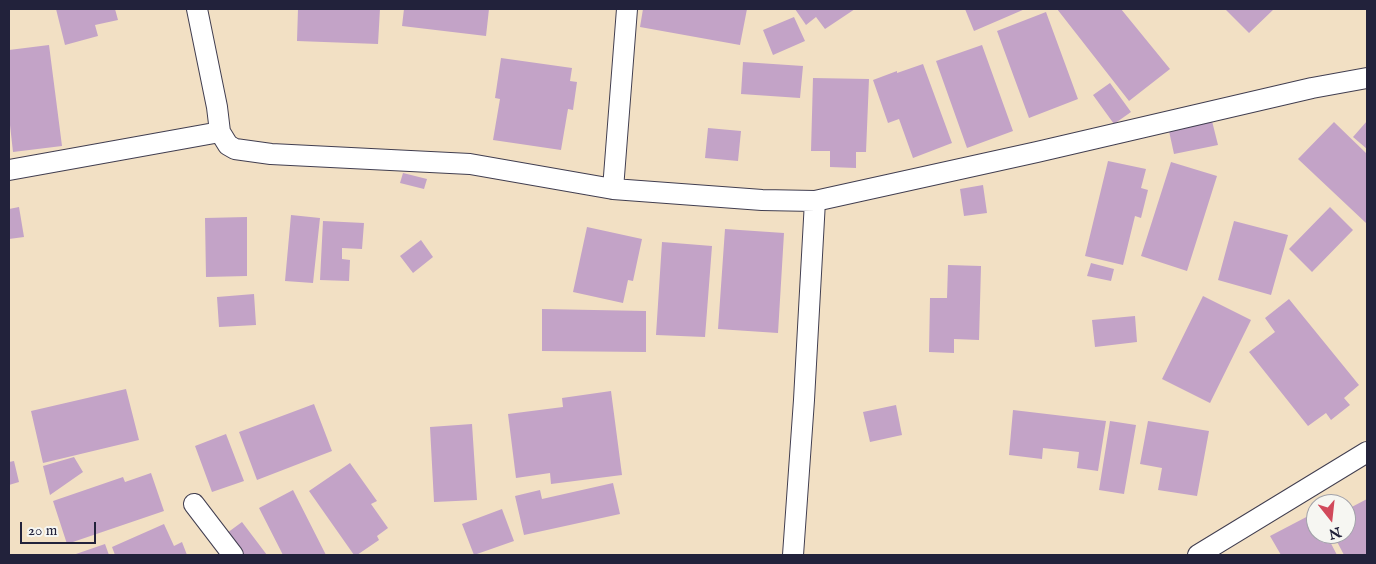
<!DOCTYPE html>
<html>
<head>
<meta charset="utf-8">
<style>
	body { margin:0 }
	#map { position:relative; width:1376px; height:564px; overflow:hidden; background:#f2e0c4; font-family:"IM FELL English",serif }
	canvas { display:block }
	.frame { position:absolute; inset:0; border:10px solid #22223b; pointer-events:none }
	.north { position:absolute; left:1306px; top:494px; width:50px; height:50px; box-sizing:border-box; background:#f6f6f2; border:1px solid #a1a1a9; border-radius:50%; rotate:164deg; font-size:14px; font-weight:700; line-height:20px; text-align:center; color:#22223b }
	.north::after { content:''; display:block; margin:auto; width:18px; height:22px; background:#d1495b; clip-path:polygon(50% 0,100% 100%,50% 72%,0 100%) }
	.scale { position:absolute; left:20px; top:522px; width:76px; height:22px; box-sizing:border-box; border:2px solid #22223b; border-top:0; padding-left:6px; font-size:15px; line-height:18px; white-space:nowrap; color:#22223b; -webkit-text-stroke:4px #f6f6f2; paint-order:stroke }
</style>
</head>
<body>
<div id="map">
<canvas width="1376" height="564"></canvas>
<div class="frame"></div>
<div class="north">N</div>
<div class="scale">20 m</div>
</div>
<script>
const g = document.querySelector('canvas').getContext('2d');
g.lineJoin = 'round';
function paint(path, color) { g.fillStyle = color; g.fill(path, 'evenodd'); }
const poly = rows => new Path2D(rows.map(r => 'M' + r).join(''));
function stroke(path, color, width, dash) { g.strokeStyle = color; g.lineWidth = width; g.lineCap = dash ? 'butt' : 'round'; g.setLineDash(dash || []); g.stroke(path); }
paint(poly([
	[56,9,115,9,118,20,95,25,98,36,65,45],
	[298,9,380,9,378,44,297,41],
	[404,9,489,9,486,36,402,26],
	[643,9,747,9,740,45,640,27],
	[795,9,855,9,825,29,816,17,806,25],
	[965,9,1025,9,974,31],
	[1057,9,1121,9,1170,69,1129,101],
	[1225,9,1274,9,1249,33],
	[1046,12,1078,99,1029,118,997,31],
	[794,17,805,41,773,55,763,30],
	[49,45,62,146,13,152,9,116,9,50],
	[982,45,1013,131,967,148,936,61],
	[501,58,572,68,570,81,577,82,573,110,568,109,561,150,493,140,500,99,495,98],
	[743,62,803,66,800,98,741,94],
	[923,64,952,143,913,158,899,119,888,123,873,80,897,71,897,73],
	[813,78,869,79,866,152,856,152,856,168,830,167,830,151,811,151],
	[1110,83,1131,112,1114,124,1093,95],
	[1212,121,1218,145,1174,154,1169,131],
	[1367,121,1367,149,1353,137],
	[1334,122,1367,154,1367,221,1366,223,1298,159],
	[708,128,741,131,738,161,705,158],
	[1108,161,1146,169,1141,188,1148,190,1141,218,1135,216,1123,265,1085,256],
	[1171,162,1217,176,1187,271,1141,256],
	[403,173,427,179,424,189,400,183],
	[983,185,987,213,964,216,960,189],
	[19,207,24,237,9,239,9,209],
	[1330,207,1353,230,1312,272,1289,249],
	[291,215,320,218,313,283,285,281],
	[247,217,247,276,206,277,205,218],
	[323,221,364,223,362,249,342,248,342,259,350,260,349,281,320,280],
	[1234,221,1288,235,1271,295,1218,280],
	[587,227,642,239,633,281,628,280,623,303,573,292],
	[725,229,784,233,778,333,718,329],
	[421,240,433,257,413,273,400,256],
	[662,242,712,246,705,337,656,335],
	[1091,263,1114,269,1111,281,1087,276],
	[948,265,981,266,979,340,954,339,954,353,929,352,930,298,947,298],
	[254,294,256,325,219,327,217,297],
	[1203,296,1251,320,1210,403,1162,379],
	[1289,299,1359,385,1344,398,1350,405,1331,420,1326,413,1308,426,1249,352,1275,332,1265,318],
	[542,309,646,311,646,352,542,351],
	[1135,316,1137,342,1095,347,1092,320],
	[126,389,139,440,43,463,31,411],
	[611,391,622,475,551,484,550,473,516,478,508,414,563,407,562,398],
	[314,404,332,451,257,480,239,432],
	[896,405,902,435,870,442,863,412],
	[1013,410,1106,421,1098,471,1077,468,1079,452,1043,448,1042,459,1009,455],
	[1110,421,1136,425,1124,494,1099,490],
	[1148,421,1209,431,1197,496,1158,490,1162,468,1140,464],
	[472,424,477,500,434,502,430,427],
	[226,434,244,481,212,492,195,446],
	[74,457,83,472,50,495,43,466],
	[14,461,19,482,9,485,9,462],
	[350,463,377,501,371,504,388,528,377,536,379,540,357,555,354,555,309,491],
	[151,473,164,511,67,544,53,501,123,477,125,482],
	[613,483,620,514,524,535,515,496,540,490,542,499],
	[293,490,326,555,283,555,259,508],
	[1367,499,1367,555,1344,555,1333,534,1346,534,1346,510],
	[502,509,514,541,474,555,462,524],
	[1314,513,1316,516,1316,534,1326,534,1337,555,1281,555,1270,536],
	[242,522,267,555,243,555,227,533],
	[164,524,174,546,182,542,187,555,115,555,112,547],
	[105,544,109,555,73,555]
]), '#c3a3c7');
const minor = poly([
	[197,9,217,107,220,132,228,145,235,149,271,154,470,164,613,189,762,200,815,201,1037,152,1312,88,1367,78],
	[9,170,220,132],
	[613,189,627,9],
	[194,504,233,555],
	[793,555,804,400,815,201],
	[1198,555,1367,452]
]);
stroke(minor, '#413e50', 22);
stroke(minor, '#fff', 20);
</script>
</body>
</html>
